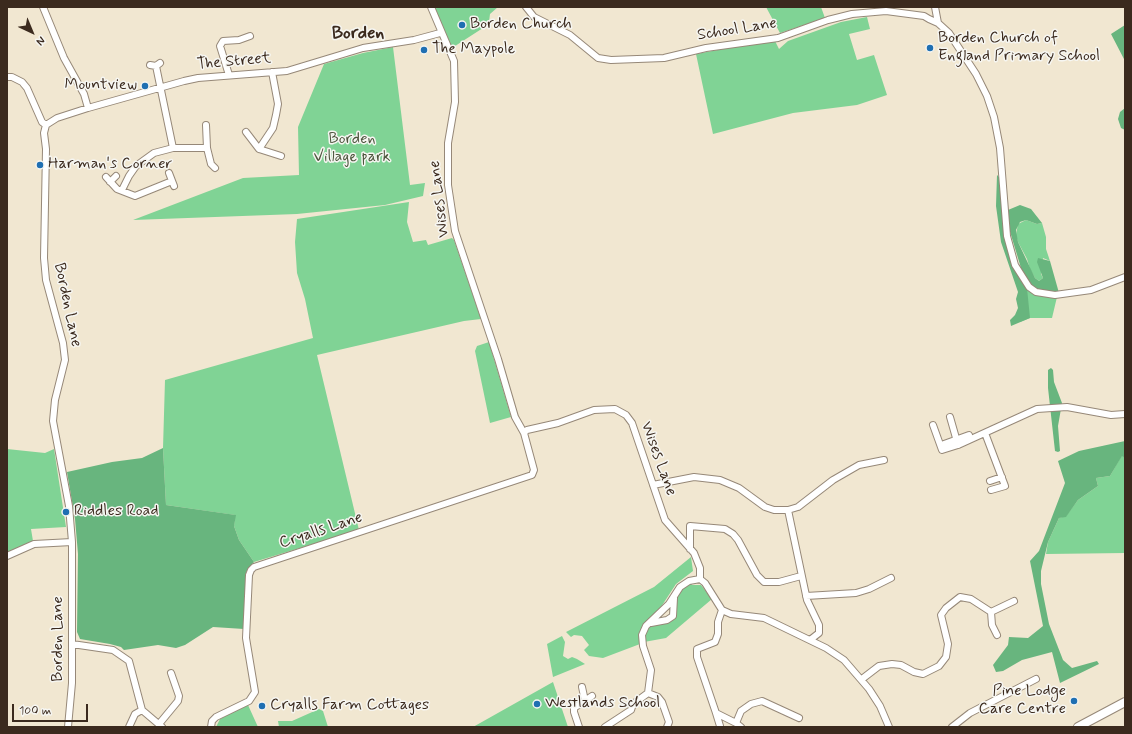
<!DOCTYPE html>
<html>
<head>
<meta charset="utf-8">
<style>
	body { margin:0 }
	#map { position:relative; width:1132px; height:734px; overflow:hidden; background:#f1e7d1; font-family:Mynerve,sans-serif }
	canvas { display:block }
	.frame { position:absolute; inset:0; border:8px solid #3b2a1e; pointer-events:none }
	.north { position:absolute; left:12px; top:12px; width:40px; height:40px; -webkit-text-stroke:3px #f6f6f2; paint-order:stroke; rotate:136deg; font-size:11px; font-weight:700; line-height:16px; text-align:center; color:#3b2a1e }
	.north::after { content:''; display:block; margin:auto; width:14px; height:18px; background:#3b2a1e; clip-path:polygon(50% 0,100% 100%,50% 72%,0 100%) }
	.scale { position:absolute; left:12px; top:704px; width:76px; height:18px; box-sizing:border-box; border:2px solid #3b2a1e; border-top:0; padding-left:5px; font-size:12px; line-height:14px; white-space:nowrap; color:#3b2a1e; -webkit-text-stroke:3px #f6f6f2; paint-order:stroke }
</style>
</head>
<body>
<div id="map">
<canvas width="1132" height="734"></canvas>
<div class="frame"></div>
<div class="north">N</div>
<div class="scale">100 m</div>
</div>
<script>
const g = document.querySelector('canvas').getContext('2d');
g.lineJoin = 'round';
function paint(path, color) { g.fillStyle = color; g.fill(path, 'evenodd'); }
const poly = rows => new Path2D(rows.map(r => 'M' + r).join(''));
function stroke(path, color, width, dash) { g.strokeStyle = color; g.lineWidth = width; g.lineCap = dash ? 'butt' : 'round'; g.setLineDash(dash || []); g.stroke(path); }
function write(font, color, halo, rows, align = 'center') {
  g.font = font + ' Mynerve,sans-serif'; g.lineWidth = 3; g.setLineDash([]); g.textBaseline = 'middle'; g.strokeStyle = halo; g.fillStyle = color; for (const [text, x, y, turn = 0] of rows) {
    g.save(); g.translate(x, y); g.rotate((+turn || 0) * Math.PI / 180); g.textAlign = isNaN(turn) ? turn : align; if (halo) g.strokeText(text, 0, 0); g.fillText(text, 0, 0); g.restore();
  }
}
paint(poly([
	[434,7,498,7,490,14,489,22,483,28,452,48],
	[766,7,821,7,825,18,780,33],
	[867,17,870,29,849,34,857,60,874,55,887,95,857,105,793,113,713,134,696,54,771,40,775,41,779,49,788,41,841,22],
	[393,47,410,185,425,183,423,196,385,205,297,214,133,220,243,178,299,175,298,127,324,64,363,53],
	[409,202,407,222,413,242,426,240,428,245,452,238,454,240,481,319,464,321,317,355,359,530,254,562,239,540,234,526,235,515,166,505,163,448,165,380,313,338,305,299,297,273,295,242,297,219],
	[1026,220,1037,224,1042,223,1046,237,1046,249,1050,261,1043,258,1041,274,1043,278,1039,281,1035,278,1030,269,1027,259,1018,242,1016,235,1018,224],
	[1027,288,1057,297,1052,318,1030,318,1020,322],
	[489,342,511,417,490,423,475,351,477,346],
	[7,449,45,453,54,449,66,527,31,529,33,541,7,553],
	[1122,455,1125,458,1125,553,1046,554,1048,542,1059,518,1066,516,1078,500,1098,486,1096,478,1110,476],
	[691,557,693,571,676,584,661,607,645,623,640,635,640,644,603,658,589,656,584,650,589,645,582,636,574,635,571,637,566,632,654,587],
	[691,583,692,585,701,585,712,599,666,638,644,642,644,631,648,625,668,621,680,589],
	[562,636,565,642,563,656,568,659,572,657,577,659,585,664,553,677,547,644],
	[553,682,568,727,473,727],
	[245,705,248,705,258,727,216,727,220,719],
	[319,709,323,711,328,727,279,727,278,721,292,721]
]), '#80d395');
paint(poly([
	[1125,25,1125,61,1111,34],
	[1125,108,1125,130,1121,128,1118,119,1120,112],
	[997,175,1000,178,1004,236,1027,288,1030,318,1011,326,1010,320,1015,315,1018,308,1016,299,1018,292,1001,242,996,206],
	[1020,205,1031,209,1042,223,1037,224,1026,220,1020,222,1016,230,1018,242,1035,278,1039,281,1043,278,1037,262,1038,258,1050,261,1059,293,1038,290,1030,284,1021,268,1008,225,1008,210],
	[1051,368,1053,370,1054,382,1062,403,1058,426,1060,451,1058,452,1055,451,1048,388,1048,370],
	[1125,441,1125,458,1122,456,1110,476,1096,478,1098,486,1078,500,1066,517,1059,518,1048,542,1041,571,1041,584,1049,624,1063,660,1072,668,1097,661,1099,664,1060,683,1052,652,1022,660,1003,671,996,672,993,665,1008,645,1009,637,1028,638,1043,626,1030,561,1039,551,1065,483,1058,461,1079,451],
	[163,448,166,505,236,515,234,526,239,540,254,562,246,572,244,629,213,627,185,645,176,648,158,645,124,650,121,647,110,644,80,639,77,632,78,554,75,519,67,472,112,462,142,458]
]), '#68b57e');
const minor = poly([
	[43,7,64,58,84,94,88,108],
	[431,7,454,61,455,102,448,143,448,185,455,231,498,359,515,417,524,433,527,430,558,423,594,410,615,409,626,415,632,423,665,520,694,553,700,568,700,579],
	[526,7,534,17,570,35,598,58,611,60,664,58,706,48,778,38,828,20,852,14,886,11,924,16,929,19,938,23,949,33,976,74,987,96,994,117,1000,148,1007,236,1015,265,1029,287,1036,292,1055,295,1091,290,1125,277],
	[935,7,938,23],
	[150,65,156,66,160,63],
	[156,66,173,148],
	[229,75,220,46,223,41,239,40,250,36],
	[7,77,12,77,22,82,27,88,42,122,46,125],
	[46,125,44,133,46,149,44,258,46,280,63,343,65,360,55,400,53,421,69,506,72,542,72,683,68,727],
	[46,125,57,118,88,108,184,81,198,78,287,71,363,48,414,40,440,33],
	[206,125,207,148,211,164,215,168],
	[246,132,259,149,281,156],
	[259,149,273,128,276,115,278,104,272,72],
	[169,173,174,186],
	[106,177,117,189,135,196,172,181],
	[110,182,116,176],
	[122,190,129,176,136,166,154,153,173,148,207,148],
	[950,417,958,445],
	[933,425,942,450,958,445,1037,409,1067,407,1111,415,1125,414],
	[985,433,1005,486,991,490],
	[944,444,969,435],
	[990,481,1002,477],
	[653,485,694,477,720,480,739,488,765,507,774,510,788,510,798,507,833,480,859,465,884,460],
	[788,510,807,600,819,625,819,633,810,640],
	[690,549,690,526,725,529,733,534,738,540,757,575,764,582,779,582,801,576],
	[7,556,34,544,72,542],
	[700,579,705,583,722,610,731,614,764,618,826,648,844,660,869,689,880,706,889,727],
	[806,596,856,593,869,589,891,578],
	[722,610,718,622,718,634,715,642,697,649,697,657,716,713,736,723,741,727],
	[991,612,992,625,997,635],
	[651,623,667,620,673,616,674,598],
	[72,644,113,650,129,661,142,710,162,727],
	[862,679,879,666,892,664,901,665,914,672,923,674,939,666,946,657,948,644,941,615,946,608,960,597,971,599,991,612,1014,601],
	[582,687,585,701],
	[716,713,720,726],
	[736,723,741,711,751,704,762,701,799,718],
	[159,724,178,701,179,696,171,673],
	[129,727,135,714,142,710],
	[211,727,212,721,216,717,249,701,255,692,246,638,249,575,251,570,254,567,532,475,534,470,524,433],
	[579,727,574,712,574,708,592,696],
	[605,727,631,710,633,704,648,693],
	[667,727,669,722,662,702,658,697,648,693,651,670,643,646,642,635,646,626,669,604,680,587,689,581,700,579],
	[952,727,970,713,1036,679]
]);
const major = poly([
	[1078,727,1125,702]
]);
stroke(minor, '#968878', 8);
stroke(major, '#968878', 10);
stroke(minor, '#fff', 6);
stroke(major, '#fff', 8);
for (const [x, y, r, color] of [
	[462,25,4,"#1f6fb2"],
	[930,48,4,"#1f6fb2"],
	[424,50,4,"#1f6fb2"],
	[145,86,4,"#1f6fb2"],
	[40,165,4,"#1f6fb2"],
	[66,512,4,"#1f6fb2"],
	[1074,701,4,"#1f6fb2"],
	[537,704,4,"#1f6fb2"],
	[262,706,4,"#1f6fb2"]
]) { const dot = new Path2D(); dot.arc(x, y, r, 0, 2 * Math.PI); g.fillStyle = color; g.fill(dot); stroke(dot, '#f6f6f2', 1.5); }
write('16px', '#3b2a1e', '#f6f6f2', [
	["Borden Church",470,25],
	["Borden Church of",938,39],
	["England Primary School",938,57],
	["The Maypole",432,50],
	["Mountview",137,86,"right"],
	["Harman's Corner",48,165],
	["Riddles Road",74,512],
	["Pine Lodge",1066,692,"right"],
	["Care Centre",1066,710,"right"],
	["Westlands School",545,704],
	["Cryalls Farm Cottages",270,706]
], 'left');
write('16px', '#3b2a1e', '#f6f6f2', [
	["School Lane",737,30,-9],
	["The Street",234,62,-5],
	["Wises Lane",440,199,-97],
	["Borden Lane",67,305,78],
	["Wises Lane",658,459,70],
	["Cryalls Lane",321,531,-18],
	["Borden Lane",59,639,-90]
]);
write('16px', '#4c543c', '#f6f6f2', [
	["Borden",352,140],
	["Village park",352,158]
]);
write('bold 18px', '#3b2a1e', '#f6f6f2', [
	["Borden",358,34]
]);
</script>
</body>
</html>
